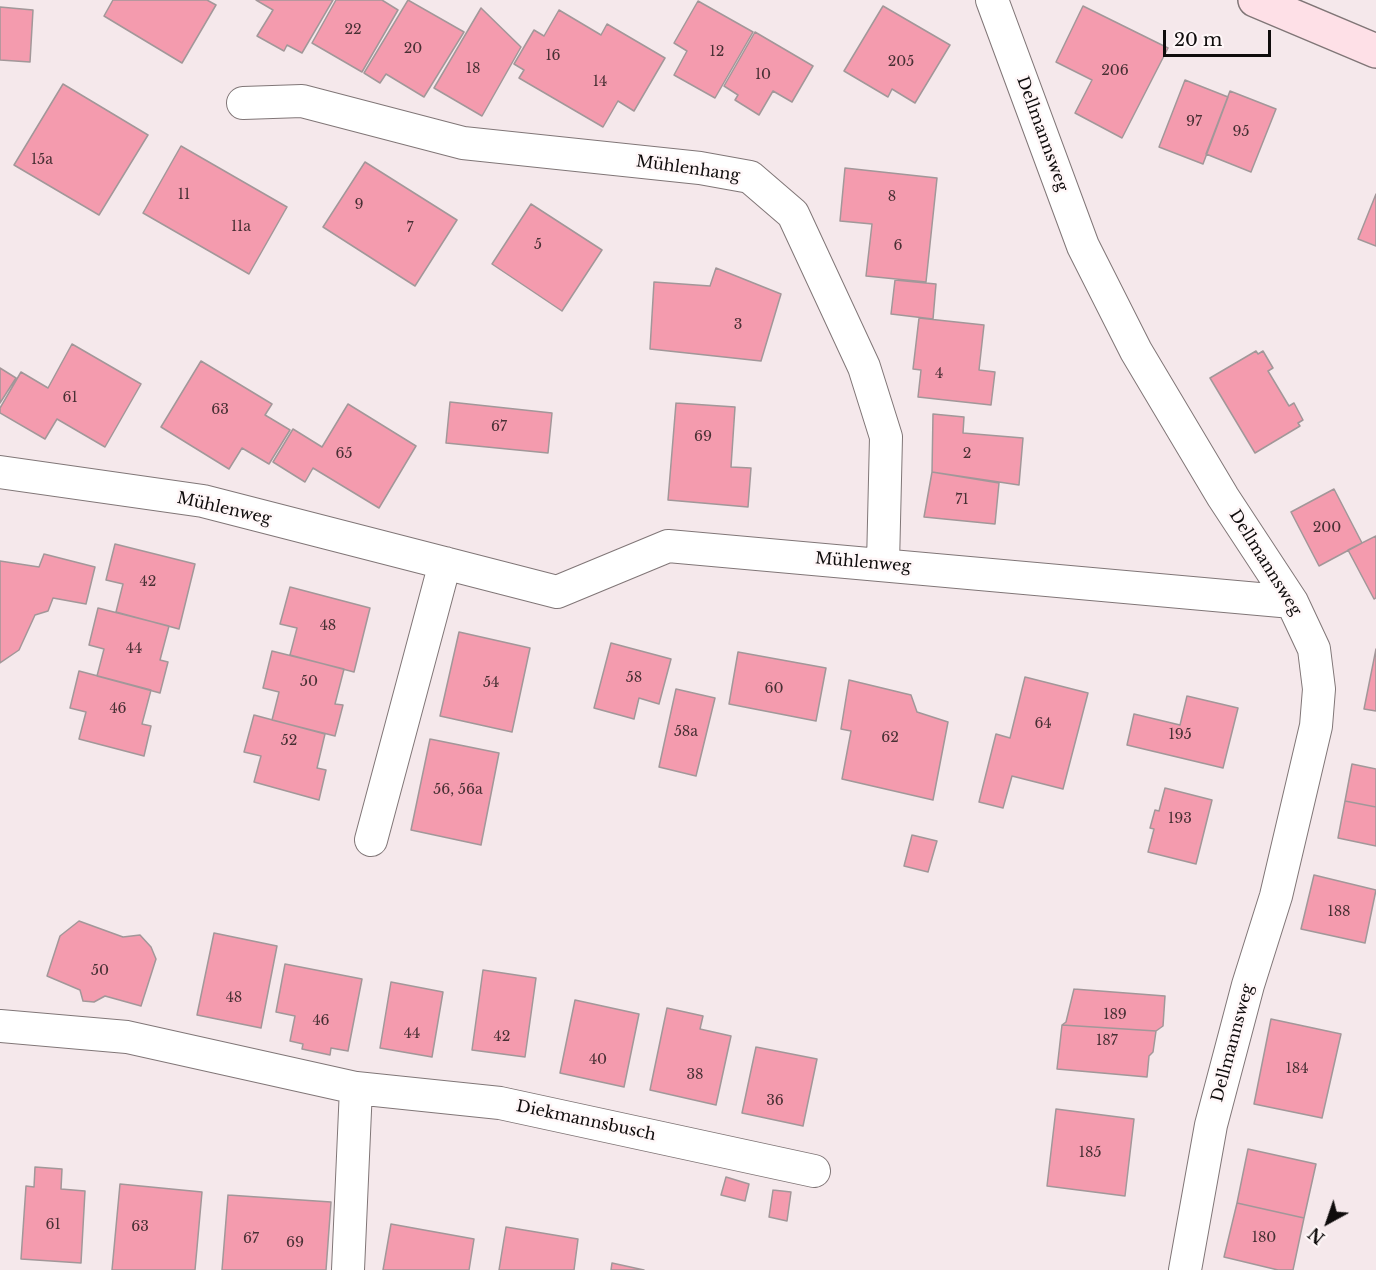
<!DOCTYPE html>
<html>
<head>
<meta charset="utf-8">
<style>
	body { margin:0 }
	#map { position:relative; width:1376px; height:1270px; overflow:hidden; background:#f5e8eb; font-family:"Libre Baskerville",serif }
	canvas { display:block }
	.north { position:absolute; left:1298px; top:1192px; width:60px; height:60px; -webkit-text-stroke:4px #fff7f8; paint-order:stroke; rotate:220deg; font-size:16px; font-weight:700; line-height:24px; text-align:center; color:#0f0c0c }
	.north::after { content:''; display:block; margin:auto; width:21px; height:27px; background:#0f0c0c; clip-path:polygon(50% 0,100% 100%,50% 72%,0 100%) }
	.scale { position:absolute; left:1163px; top:30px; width:108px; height:27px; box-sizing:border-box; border:3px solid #0f0c0c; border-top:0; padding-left:8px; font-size:18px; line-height:21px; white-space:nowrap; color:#0f0c0c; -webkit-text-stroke:4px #fff7f8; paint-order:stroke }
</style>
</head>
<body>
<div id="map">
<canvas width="1376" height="1270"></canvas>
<div class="north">N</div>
<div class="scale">20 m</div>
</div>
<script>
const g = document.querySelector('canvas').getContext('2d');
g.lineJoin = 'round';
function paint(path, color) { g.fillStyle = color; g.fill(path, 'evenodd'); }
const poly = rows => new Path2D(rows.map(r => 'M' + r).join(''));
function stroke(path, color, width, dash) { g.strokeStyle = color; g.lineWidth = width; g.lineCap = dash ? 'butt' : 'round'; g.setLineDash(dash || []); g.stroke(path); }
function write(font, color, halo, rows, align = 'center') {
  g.font = font + ' "Libre Baskerville",serif'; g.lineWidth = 5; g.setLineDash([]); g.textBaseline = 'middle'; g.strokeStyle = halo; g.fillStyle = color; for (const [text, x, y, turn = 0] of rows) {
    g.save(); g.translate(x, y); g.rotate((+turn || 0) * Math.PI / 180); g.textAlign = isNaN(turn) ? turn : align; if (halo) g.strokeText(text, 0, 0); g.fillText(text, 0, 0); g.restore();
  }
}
const building = poly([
	[113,0,207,0,216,5,182,63,104,16,113,0],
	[256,0,333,0,302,53,287,45,284,51,257,36,273,10,256,0],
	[336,0,382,0,398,10,362,72,312,43,336,0],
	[408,0,464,32,424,97,386,74,380,83,364,73,408,0],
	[698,1,753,32,715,98,674,75,687,51,674,43,698,1],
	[883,6,950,45,915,103,892,89,888,97,844,71,883,6],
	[1083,6,1168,48,1122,138,1075,113,1092,80,1056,62,1083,6],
	[0,7,33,10,30,62,0,60,0,7],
	[481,8,521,47,482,116,434,88,481,8],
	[559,10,601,35,607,24,665,58,634,111,618,101,603,127,519,78,524,70,514,64,534,30,544,36,559,10],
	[755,32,813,66,792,102,773,91,759,115,735,100,738,95,724,86,755,32],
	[1185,80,1228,97,1203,164,1159,147,1185,80],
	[63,84,148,135,99,215,14,165,63,84],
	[1230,91,1276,109,1251,172,1206,154,1230,91],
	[181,146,287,207,249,274,143,213,181,146],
	[365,162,457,220,415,286,323,227,365,162],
	[845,168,937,178,926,282,866,276,872,224,840,221,845,168],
	[1376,194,1376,246,1358,239,1376,194],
	[531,204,602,250,562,311,492,264,531,204],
	[716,268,781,294,761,361,650,349,654,282,710,286,716,268],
	[895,280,936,284,933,319,891,314,895,280],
	[919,318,984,325,979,370,995,372,991,405,918,397,921,370,913,369,919,318],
	[72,344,141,384,105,447,57,419,45,439,0,413,0,408,21,372,48,388,72,344],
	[1256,351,1258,354,1263,351,1273,368,1268,371,1289,406,1294,403,1303,420,1298,423,1300,426,1255,453,1210,378,1256,351],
	[201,361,272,404,265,415,290,430,269,464,242,448,229,469,161,427,201,361],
	[0,368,16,378,0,403,0,368],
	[450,402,552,413,548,453,446,443,450,402],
	[676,403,735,407,731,467,751,468,748,507,668,500,676,403],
	[348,404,416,446,379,508,313,468,305,482,273,462,293,429,322,447,348,404],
	[933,414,964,417,963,433,1023,438,1019,485,932,472,933,414],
	[932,472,999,483,995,524,924,517,932,472],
	[1334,489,1362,543,1319,566,1291,512,1334,489],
	[1376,536,1376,598,1374,599,1348,550,1376,536],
	[115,544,195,564,179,629,116,612,123,584,106,580,115,544],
	[44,554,95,567,86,604,53,598,48,611,35,615,19,650,0,663,0,561,39,567,44,554],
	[290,587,370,608,354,672,290,655,297,628,280,624,290,587],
	[98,608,169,626,160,660,168,662,160,693,97,676,104,649,89,645,98,608],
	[459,632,530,648,512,732,440,716,459,632],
	[611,643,671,659,659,704,639,698,634,719,594,708,611,643],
	[1376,649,1376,711,1364,709,1376,649],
	[272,651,344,669,335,704,343,705,335,736,272,720,279,692,263,688,272,651],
	[738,652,826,668,816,721,729,704,738,652],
	[79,671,151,690,142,724,151,726,144,756,79,739,86,712,70,708,79,671],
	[1025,677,1088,693,1063,789,1012,776,1003,808,979,802,996,734,1010,738,1025,677],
	[849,680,911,695,917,712,948,722,933,800,842,779,851,731,841,729,849,680],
	[676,689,715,698,696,776,659,767,676,689],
	[1187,696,1238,708,1223,768,1127,745,1134,714,1180,725,1187,696],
	[254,715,325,734,317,768,326,770,319,800,254,782,261,756,244,752,254,715],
	[430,739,499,753,481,845,411,830,430,739],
	[1352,764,1376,769,1376,807,1345,801,1352,764],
	[1165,788,1212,800,1196,864,1148,852,1154,829,1150,828,1155,810,1159,811,1165,788],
	[1345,801,1376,807,1376,846,1338,838,1345,801],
	[912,835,937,841,928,872,904,866,912,835],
	[1314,875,1376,890,1365,943,1301,929,1314,875],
	[79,921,123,937,140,935,151,947,156,959,141,1006,105,996,94,1002,83,1001,80,990,47,976,60,936,79,921],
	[214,933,277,946,261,1028,197,1015,214,933],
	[285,964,362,979,348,1051,331,1048,330,1055,302,1049,303,1044,290,1041,295,1016,276,1012,285,964],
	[483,970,536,978,525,1057,472,1050,483,970],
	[391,982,443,992,432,1057,380,1048,391,982],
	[1074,989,1165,996,1163,1026,1156,1031,1062,1025,1066,1022,1074,989],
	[575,1000,639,1014,624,1087,560,1073,575,1000],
	[667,1008,703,1016,700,1029,731,1036,716,1105,650,1090,667,1008],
	[1271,1019,1341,1034,1322,1118,1254,1104,1271,1019],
	[1062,1025,1156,1031,1153,1052,1149,1056,1147,1077,1057,1069,1062,1025],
	[756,1047,817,1059,803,1126,742,1113,756,1047],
	[1056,1109,1134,1119,1125,1196,1047,1186,1056,1109],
	[1248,1149,1316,1164,1304,1218,1237,1203,1248,1149],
	[35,1167,62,1169,61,1189,85,1191,81,1263,21,1259,26,1186,34,1187,35,1167],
	[726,1177,749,1184,745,1201,721,1195,726,1177],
	[120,1184,202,1192,195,1270,112,1270,120,1184],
	[773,1190,791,1192,787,1221,769,1217,773,1190],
	[228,1195,331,1202,326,1270,222,1270,228,1195],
	[1237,1203,1304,1218,1293,1270,1278,1270,1224,1257,1237,1203],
	[391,1224,474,1239,469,1270,383,1270,391,1224],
	[506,1227,578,1239,574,1270,499,1270,506,1227],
	[612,1263,644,1270,611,1270,612,1263]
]);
paint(building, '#f49bae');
stroke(building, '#a29799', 1.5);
const street = poly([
	[992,0,1083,246,1136,351,1223,497,1292,602,1314,649,1319,689,1316,726,1276,896,1248,985,1211,1125,1185,1270],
	[243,103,302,101,463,143,700,168,750,177,793,214,864,367,886,437,883,564],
	[0,472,203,501,557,592,668,546,1292,602],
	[371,840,445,563],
	[0,1026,127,1037,356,1088,500,1103,814,1171],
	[348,1270,356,1088]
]);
const secondary = poly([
	[1255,0,1376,51]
]);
stroke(street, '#807677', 34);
stroke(secondary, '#807677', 36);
stroke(street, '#fff', 32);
stroke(secondary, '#fee0e7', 33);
write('14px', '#483034', null, [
	["22",353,30],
	["20",413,49],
	["12",717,52],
	["16",553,56],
	["205",901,62],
	["18",473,69],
	["206",1115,71],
	["10",763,75],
	["14",600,82],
	["97",1194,122],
	["95",1241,132],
	["15a",42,160],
	["11",184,195],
	["8",892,197],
	["9",359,205],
	["11a",241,227],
	["7",410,228],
	["5",538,245],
	["6",898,246],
	["3",738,325],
	["4",939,374],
	["61",70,398],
	["63",220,410],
	["67",499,427],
	["69",703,437],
	["65",344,454],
	["2",967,454],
	["71",962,500],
	["200",1327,528],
	["42",148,582],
	["48",328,626],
	["44",134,649],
	["58",634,678],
	["50",309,682],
	["54",491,683],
	["60",774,689],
	["46",118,709],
	["64",1043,724],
	["58a",686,732],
	["195",1180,735],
	["62",890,738],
	["52",289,741],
	["56, 56a",458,790],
	["193",1180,819],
	["188",1339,912],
	["50",100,971],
	["48",234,998],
	["189",1115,1015],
	["46",321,1021],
	["44",412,1034],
	["42",502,1037],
	["187",1107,1041],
	["40",598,1060],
	["184",1297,1069],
	["38",695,1075],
	["36",775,1101],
	["185",1090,1153],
	["61",53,1225],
	["63",140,1227],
	["180",1264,1238],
	["67",251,1239],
	["69",295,1243]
]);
write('16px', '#0f0c0c', '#fff7f8', [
	["Dellmannsweg",1042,134,70],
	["Mühlenhang",688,169,8],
	["Mühlenweg",224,509,13],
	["Mühlenweg",863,563,5],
	["Dellmannsweg",1265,563,58],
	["Dellmannsweg",1233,1043,-75],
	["Diekmannsbusch",586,1121,12]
]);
</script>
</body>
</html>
